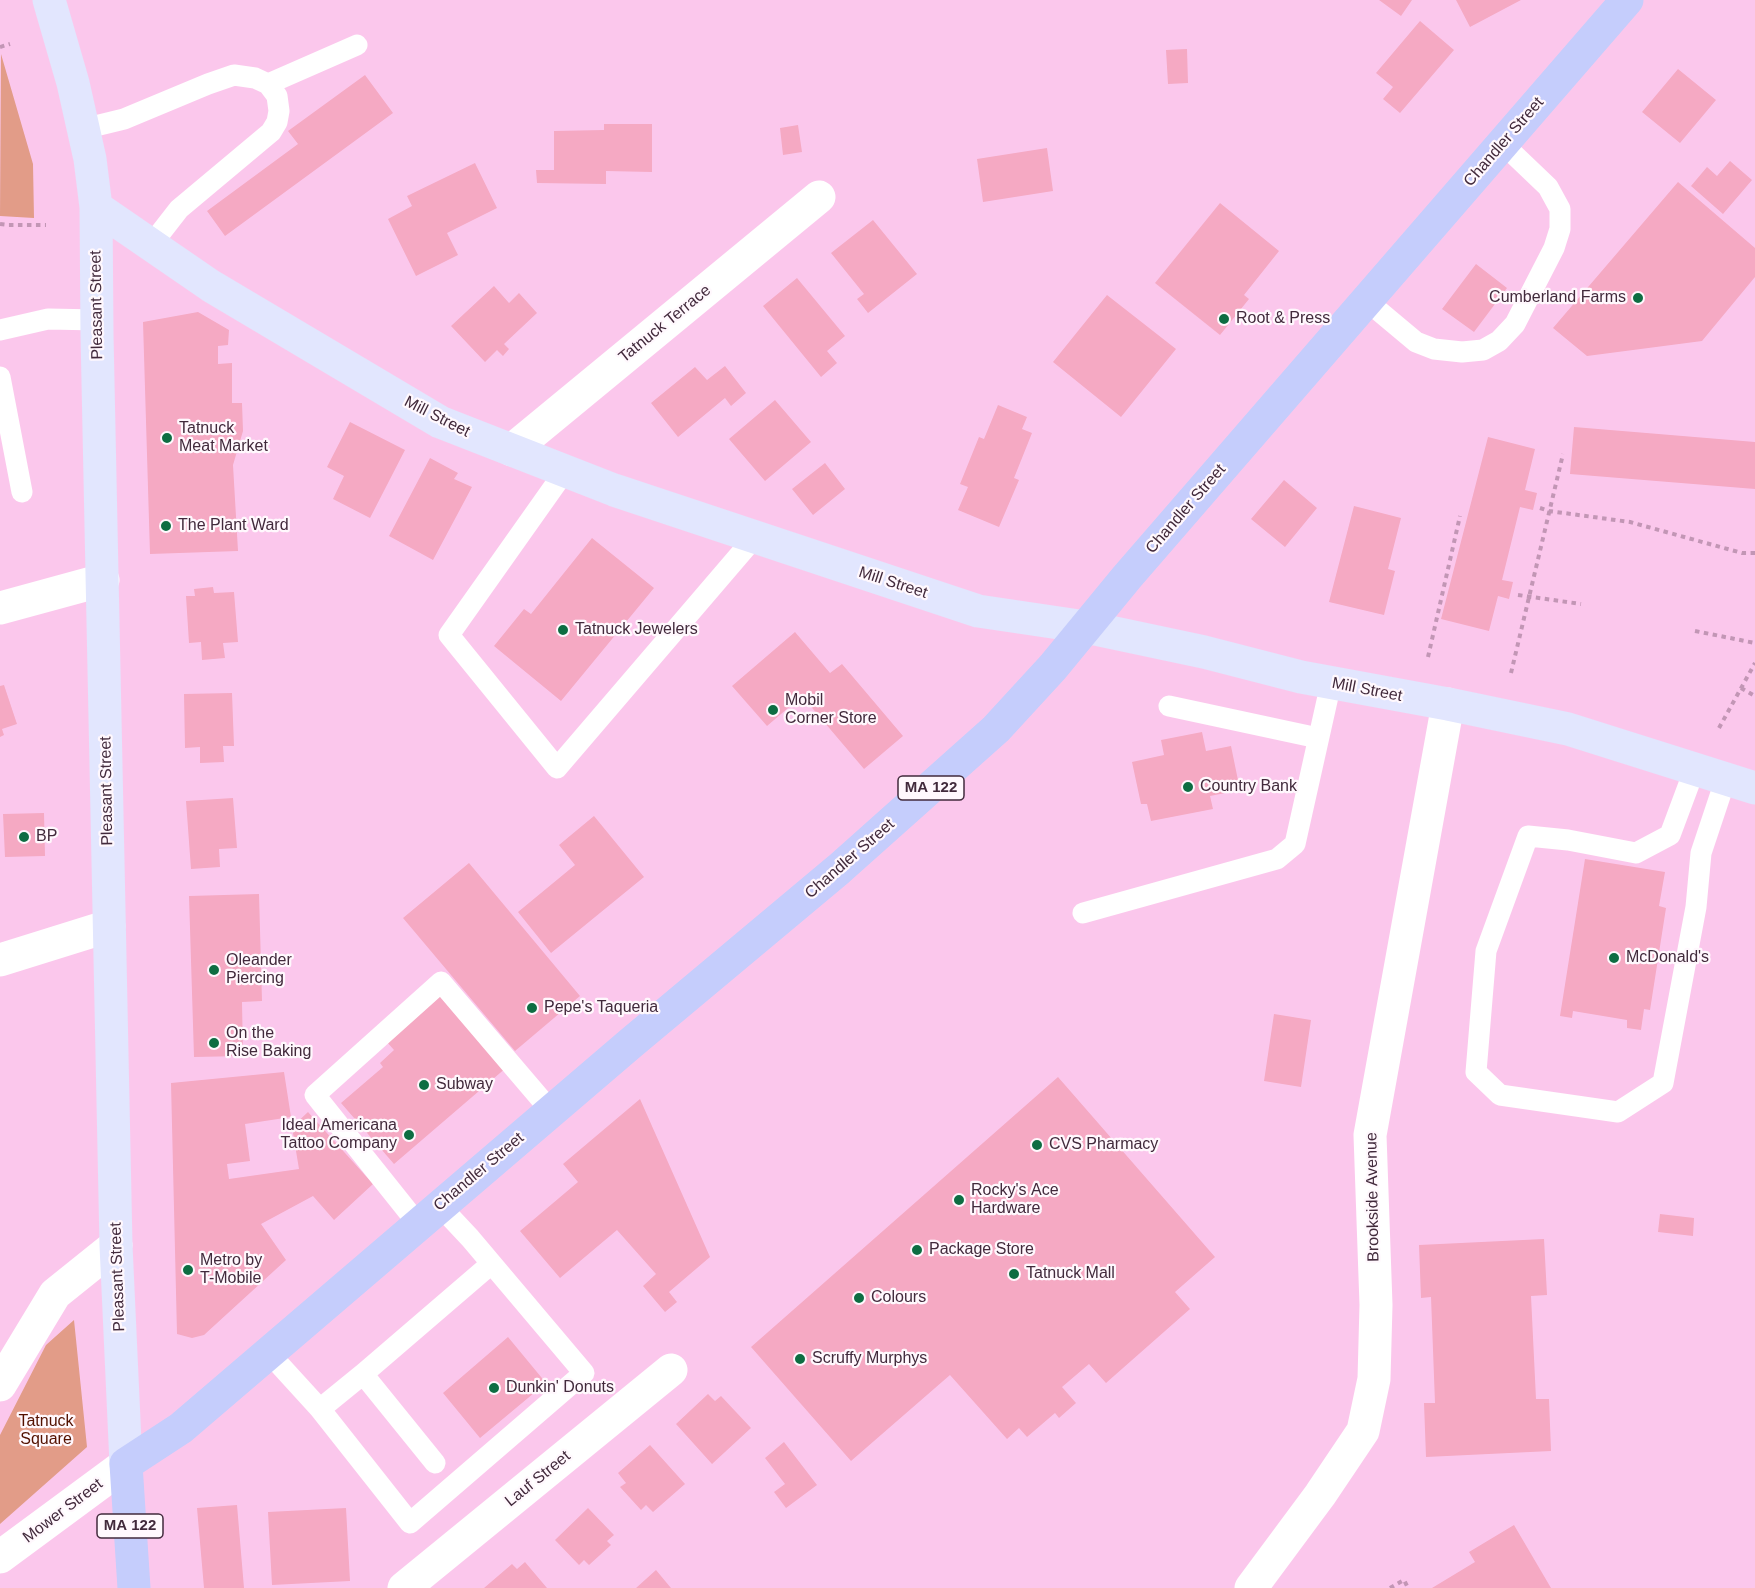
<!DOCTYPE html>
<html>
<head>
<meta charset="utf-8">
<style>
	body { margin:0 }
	canvas { display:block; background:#fbc7ec }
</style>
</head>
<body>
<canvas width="1755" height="1588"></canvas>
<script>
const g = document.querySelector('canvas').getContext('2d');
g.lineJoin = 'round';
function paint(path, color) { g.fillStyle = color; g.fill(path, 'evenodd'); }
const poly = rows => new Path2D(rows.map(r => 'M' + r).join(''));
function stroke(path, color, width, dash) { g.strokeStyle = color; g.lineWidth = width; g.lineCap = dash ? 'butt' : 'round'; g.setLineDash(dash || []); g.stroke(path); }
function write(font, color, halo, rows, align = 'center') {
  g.font = font + ' Arial,sans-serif'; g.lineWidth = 4.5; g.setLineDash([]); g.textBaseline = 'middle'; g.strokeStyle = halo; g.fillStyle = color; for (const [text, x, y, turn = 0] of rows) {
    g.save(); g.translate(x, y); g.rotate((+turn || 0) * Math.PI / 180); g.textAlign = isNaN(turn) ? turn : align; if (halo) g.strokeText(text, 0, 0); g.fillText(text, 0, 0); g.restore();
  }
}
paint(poly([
	[1,54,33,164,34,218,0,216],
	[74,1320,87,1447,0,1524,0,1435,46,1345]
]), '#e29c88');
paint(poly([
	[1379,0,1412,0,1401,16],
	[1456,0,1521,0,1470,27],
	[1420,21,1454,50,1400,113,1383,99,1393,87,1376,73],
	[1187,49,1188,83,1168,84,1166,50],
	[1678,69,1716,100,1680,143,1642,112],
	[365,75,393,113,225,236,207,211,298,144,288,131],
	[604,124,652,124,652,172,606,171,606,184,537,183,536,170,554,170,554,131,604,130],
	[798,125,802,152,783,155,780,128],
	[1047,148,1053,191,983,202,977,159],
	[1730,161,1752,180,1723,214,1691,186,1707,167,1717,176],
	[475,163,497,208,447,233,458,255,416,276,388,219,412,206,407,196],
	[1678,182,1755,248,1755,277,1702,341,1587,356,1553,328],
	[1220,203,1279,251,1244,295,1249,299,1220,335,1155,283],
	[873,220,917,274,868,313,857,299,864,294,831,253],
	[1476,264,1507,288,1474,332,1442,309],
	[797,278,845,336,827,351,837,363,821,377,763,306],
	[494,286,509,303,519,293,537,313,504,344,509,349,503,356,497,350,485,362,451,326],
	[1107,295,1176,349,1121,417,1053,362],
	[198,312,229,330,228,345,218,346,218,364,232,363,232,403,242,403,243,431,233,465,238,551,150,554,143,322],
	[725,366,746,393,731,406,725,398,678,437,651,403,695,367,707,380],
	[775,400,811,442,765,481,729,439],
	[998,405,1027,417,1022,429,1032,433,1014,478,1019,480,999,527,958,510,968,487,960,484,979,437,984,439],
	[350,422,405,450,370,518,333,499,344,476,327,467],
	[1574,427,1755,442,1755,489,1570,474],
	[1488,437,1535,449,1525,490,1537,493,1533,510,1520,507,1502,580,1513,582,1509,599,1498,596,1489,631,1441,619],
	[430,458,458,473,454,479,472,487,433,560,389,536],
	[825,463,845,489,813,515,792,489],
	[1284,480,1317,508,1285,547,1251,519],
	[1354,506,1401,518,1388,569,1395,571,1384,615,1329,602],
	[592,538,654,588,561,701,494,646,524,609,531,614],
	[213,587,214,593,234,592,238,642,223,643,225,658,202,660,201,642,189,643,186,596,195,596,194,589],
	[795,632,830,673,842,664,903,736,864,769,802,696,767,726,732,686],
	[4,685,17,724,2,729,4,735,0,737,0,686],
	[232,693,234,746,223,746,224,762,200,763,200,747,185,748,184,694],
	[1202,732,1206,751,1231,746,1240,790,1210,796,1213,809,1151,821,1147,804,1141,804,1132,762,1164,755,1161,740],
	[233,798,237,848,219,849,220,867,191,869,186,801],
	[44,813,45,856,5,857,3,814],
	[594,816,644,877,551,953,518,912,575,865,559,845],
	[1585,859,1665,872,1659,906,1666,908,1650,1010,1644,1009,1641,1030,1627,1028,1627,1020,1573,1011,1572,1018,1560,1016],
	[469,863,580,996,515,1051,403,918],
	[259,894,262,1001,242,1002,243,1056,194,1057,189,896],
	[443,992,507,1067,394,1164,341,1103,383,1067,380,1063,394,1050,386,1041],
	[1274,1014,1311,1020,1301,1087,1264,1081],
	[284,1072,291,1117,245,1124,250,1161,227,1164,229,1179,299,1169,292,1127,308,1112,373,1184,334,1220,313,1196,261,1224,286,1260,204,1335,192,1338,177,1334,171,1083],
	[1058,1077,1215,1257,1175,1292,1190,1309,1106,1383,1089,1364,1062,1387,1076,1403,1059,1418,1055,1413,1027,1437,1019,1428,1007,1439,950,1375,851,1461,751,1347],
	[640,1099,710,1257,669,1292,677,1302,665,1312,643,1286,656,1274,617,1230,560,1278,520,1231,578,1182,563,1164],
	[1660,1214,1694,1218,1693,1236,1658,1232],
	[1544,1239,1547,1295,1531,1296,1536,1399,1549,1399,1551,1451,1426,1457,1424,1403,1435,1403,1431,1297,1421,1298,1419,1245],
	[508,1337,546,1383,480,1438,443,1393],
	[708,1394,715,1401,721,1396,751,1428,712,1464,676,1424],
	[784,1442,817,1485,786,1508,774,1492,785,1484,765,1458],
	[650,1445,685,1484,653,1512,646,1505,641,1510,620,1487,626,1483,618,1473],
	[237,1505,244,1588,204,1588,197,1508],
	[346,1508,350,1581,272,1585,268,1512],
	[588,1508,614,1535,607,1541,611,1545,589,1565,584,1560,579,1565,555,1540],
	[1514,1525,1551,1588,1432,1588,1475,1562,1469,1552],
	[525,1562,547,1588,484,1588,512,1564,517,1569],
	[656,1570,671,1588,636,1588]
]), '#f5a9c3');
stroke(poly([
	[0,47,10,44],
	[0,224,8,225,46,225],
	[1540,508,1549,511,1630,522,1742,553,1755,553],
	[1518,595,1581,604],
	[1695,631,1755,643],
	[1428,657,1460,516],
	[1511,673,1563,454],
	[1741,688,1755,696],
	[1719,728,1755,663],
	[1390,1588,1404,1580,1408,1588]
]), '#c296b5', 4, [4.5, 4.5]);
stroke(poly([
	[268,84,357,45],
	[83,129,124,119,208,84,234,75,255,78,268,84,277,96,279,111,277,122,271,132,179,209,151,245],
	[1367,301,1416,342,1434,349,1462,352,1483,350,1499,341,1515,324,1554,248,1560,229,1560,209,1548,187,1503,144],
	[0,330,48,319,98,320],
	[0,377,22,492],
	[565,471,449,635,557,768,754,538],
	[1169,706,1318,738],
	[1695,768,1670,835,1636,853,1568,840,1528,836,1486,951,1476,1072,1500,1095,1618,1112,1663,1083,1696,907,1701,853,1726,778],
	[1083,913,1277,859,1295,844,1331,683],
	[418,1224,315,1095,441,982,551,1111],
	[268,1352,320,1409,410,1523,584,1373,470,1238,440,1206],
	[363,1374,491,1264],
	[320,1409,363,1374,435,1463]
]), '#fff', 21);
stroke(poly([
	[512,450,819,197],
	[0,608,103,580],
	[0,960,109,926],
	[404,1588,671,1370],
	[1251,1588,1320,1495,1363,1431,1374,1379,1376,1305,1370,1135,1448,704]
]), '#fff', 33);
stroke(poly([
	[0,1385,55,1294,116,1245],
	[0,1557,126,1464]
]), '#fff', 33);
stroke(poly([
	[49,0,73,83,90,159,96,207,97,334,116,1245,126,1464],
	[96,207,211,286,440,422,614,490,978,611,1086,627,1204,652,1301,677,1448,704,1568,729,1755,788]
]), '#e2e6fe', 33);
stroke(poly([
	[134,1588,126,1464,181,1428,631,1043,839,869,996,729,1053,667,1127,577,1627,0]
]), '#c5cdfc', 33);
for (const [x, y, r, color] of [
	[1638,298,6,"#0e6d42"],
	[1224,319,6,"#0e6d42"],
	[167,438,6,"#0e6d42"],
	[166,526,6,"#0e6d42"],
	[563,630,6,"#0e6d42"],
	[773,710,6,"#0e6d42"],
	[1188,787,6,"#0e6d42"],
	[24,837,6,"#0e6d42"],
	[1614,958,6,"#0e6d42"],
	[214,970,6,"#0e6d42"],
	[532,1008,6,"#0e6d42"],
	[214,1043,6,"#0e6d42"],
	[424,1085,6,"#0e6d42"],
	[409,1135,6,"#0e6d42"],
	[1037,1145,6,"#0e6d42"],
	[959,1200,6,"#0e6d42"],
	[917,1250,6,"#0e6d42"],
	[188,1270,6,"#0e6d42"],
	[1014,1274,6,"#0e6d42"],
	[859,1298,6,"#0e6d42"],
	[800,1359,6,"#0e6d42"],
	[494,1388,6,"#0e6d42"]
]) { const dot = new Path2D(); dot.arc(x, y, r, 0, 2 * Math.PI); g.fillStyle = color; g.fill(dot); stroke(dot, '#fff8fd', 2); }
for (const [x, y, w] of [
	[931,788,66],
	[130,1526,66]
]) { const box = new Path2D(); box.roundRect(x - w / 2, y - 12, w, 24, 4.5); g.fillStyle = '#fff8fd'; g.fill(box); stroke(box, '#422a3c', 1.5); }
write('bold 15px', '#422a3c', null, [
	["MA 122",931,788],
	["MA 122",130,1526]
]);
write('16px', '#422a3c', '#fff8fd', [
	["Chandler Street",1504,142,-49],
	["Pleasant Street",97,305,-91],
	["Tatnuck Terrace",665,324,-39],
	["Mill Street",437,417,27],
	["Chandler Street",1186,509,-49],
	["Mill Street",893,583,18],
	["Mill Street",1367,690,11],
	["Pleasant Street",107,791,-91],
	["Chandler Street",850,859,-41],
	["Chandler Street",479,1172,-40],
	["Brookside Avenue",1373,1197,-91],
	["Pleasant Street",118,1277,-92],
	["Lauf Street",538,1479,-39],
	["Mower Street",63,1511,-37]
]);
write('16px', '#422a3c', '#fff8fd', [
	["Cumberland Farms",1626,298,"right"],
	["Root & Press",1236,319],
	["Tatnuck",179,429],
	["Meat Market",179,447],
	["The Plant Ward",178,526],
	["Tatnuck Jewelers",575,630],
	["Mobil",785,701],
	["Corner Store",785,719],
	["Country Bank",1200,787],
	["BP",36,837],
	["McDonald's",1626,958],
	["Oleander",226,961],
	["Piercing",226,979],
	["Pepe's Taqueria",544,1008],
	["On the",226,1034],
	["Rise Baking",226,1052],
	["Subway",436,1085],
	["Ideal Americana",397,1126,"right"],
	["Tattoo Company",397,1144,"right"],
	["CVS Pharmacy",1049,1145],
	["Rocky's Ace",971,1191],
	["Hardware",971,1209],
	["Package Store",929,1250],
	["Metro by",200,1261],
	["T-Mobile",200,1279],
	["Tatnuck Mall",1026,1274],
	["Colours",871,1298],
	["Scruffy Murphys",812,1359],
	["Dunkin' Donuts",506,1388]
], 'left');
write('16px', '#531100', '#fff8fd', [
	["Tatnuck",46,1422],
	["Square",46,1440]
]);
</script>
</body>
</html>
